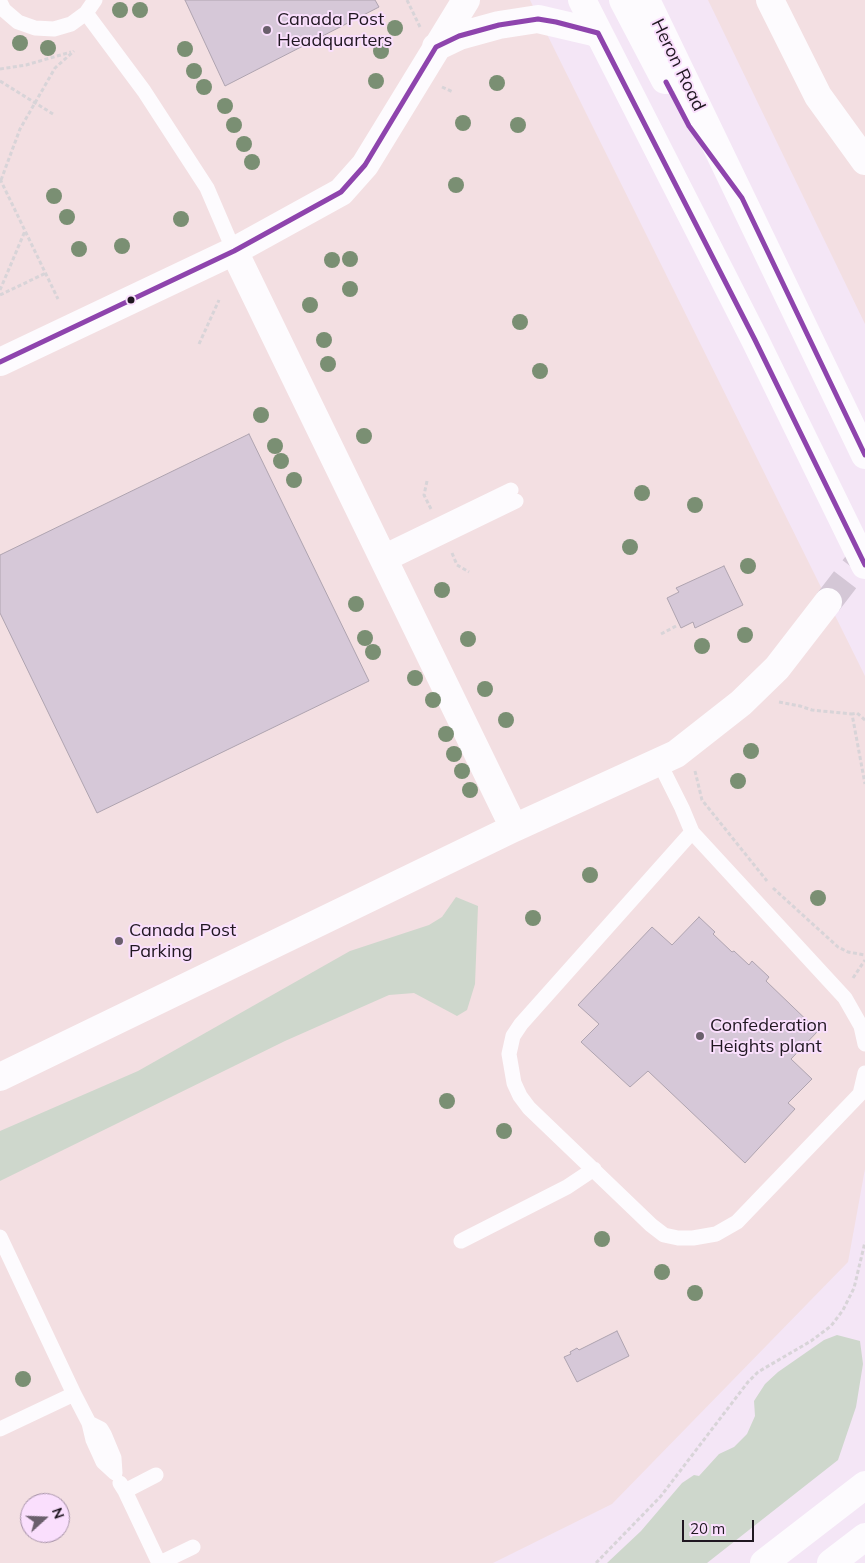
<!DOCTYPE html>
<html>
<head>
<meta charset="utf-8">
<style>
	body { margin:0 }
	#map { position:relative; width:865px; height:1563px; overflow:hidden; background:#f4e6f6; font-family:Mulish,sans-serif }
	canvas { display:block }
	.north { position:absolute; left:20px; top:1493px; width:50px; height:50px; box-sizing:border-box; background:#fadffd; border:1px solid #a38fa5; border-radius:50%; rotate:70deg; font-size:14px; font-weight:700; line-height:20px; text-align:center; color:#201721 }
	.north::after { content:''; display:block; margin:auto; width:18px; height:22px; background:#6a5f6c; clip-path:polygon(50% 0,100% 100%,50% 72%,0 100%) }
	.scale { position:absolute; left:682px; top:1520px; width:72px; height:22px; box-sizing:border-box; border:2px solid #201721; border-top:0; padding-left:6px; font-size:15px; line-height:18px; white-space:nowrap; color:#201721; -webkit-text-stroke:4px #fadffd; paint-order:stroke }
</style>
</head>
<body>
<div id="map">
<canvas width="865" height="1563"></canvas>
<div class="north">N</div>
<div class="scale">20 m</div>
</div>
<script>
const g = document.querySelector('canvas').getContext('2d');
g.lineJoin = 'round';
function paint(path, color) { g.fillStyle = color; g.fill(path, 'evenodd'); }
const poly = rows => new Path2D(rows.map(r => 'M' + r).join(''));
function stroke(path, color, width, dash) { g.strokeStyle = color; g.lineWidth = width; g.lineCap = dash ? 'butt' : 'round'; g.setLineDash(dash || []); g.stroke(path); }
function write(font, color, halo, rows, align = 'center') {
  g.font = font + ' Mulish,sans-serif'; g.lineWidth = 4; g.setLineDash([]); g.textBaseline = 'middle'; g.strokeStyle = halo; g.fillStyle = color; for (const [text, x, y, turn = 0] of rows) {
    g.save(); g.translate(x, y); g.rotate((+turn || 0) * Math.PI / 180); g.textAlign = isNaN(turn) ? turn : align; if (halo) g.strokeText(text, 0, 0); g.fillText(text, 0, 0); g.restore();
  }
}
paint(poly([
	[0,0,530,0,865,676,865,1169,848,1262,612,1504,493,1563,0,1563],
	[30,1503,60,1503,60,1533,30,1533],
	[708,0,865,0,865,324]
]), '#f3dfe2');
paint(poly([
	[456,897,478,906,475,984,467,1010,457,1016,414,993,389,995,285,1041,0,1181,0,1131,138,1071,350,951,429,925,442,917],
	[837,1335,860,1341,863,1364,856,1407,838,1460,707,1563,607,1563,641,1531,682,1483,694,1475,699,1476,719,1454,734,1447,747,1434,755,1416,754,1401,765,1384,778,1372,824,1340]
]), '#ced7cc');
const building = poly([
	[185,0,375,0,379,7,225,86,185,0],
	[249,434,369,681,97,813,0,613,0,555,249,434],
	[724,566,743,605,695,628,693,622,681,628,667,598,679,592,676,588,724,566],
	[699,917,715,932,713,934,732,952,734,951,749,965,752,961,769,977,766,981,818,1031,791,1059,812,1079,788,1103,795,1109,745,1163,648,1071,630,1087,581,1042,599,1024,578,1005,652,927,672,945,699,917],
	[617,1331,629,1356,577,1382,564,1357,571,1354,570,1352,577,1348,579,1350,617,1331]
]);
paint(building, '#d6c8d8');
stroke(building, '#afa4b0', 1);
stroke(poly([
	[828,602,865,554]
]), '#d4c7d6', 28, [28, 14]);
stroke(poly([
	[407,0,420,27],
	[0,69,26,65,71,52],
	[0,81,53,114],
	[442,87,453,92],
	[0,179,58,299],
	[1,180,20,129,55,68,74,51],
	[0,290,25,231],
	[0,295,46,273],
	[199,344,219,300],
	[427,481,424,495,431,509],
	[452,553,457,565,469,572],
	[661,634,678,625],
	[779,702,800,706,812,710,852,714],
	[865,720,857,713,852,714,865,784],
	[695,771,702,800,767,881],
	[773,888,838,947,848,952,865,955],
	[853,978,865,960],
	[596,1563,661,1496,748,1382,758,1372,811,1341,831,1326,843,1310,854,1288,865,1242]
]), '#d8d4d8', 3, [4, 2.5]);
stroke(poly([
	[0,2,4,10,18,22,35,28,54,29,71,24,86,13,95,0],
	[86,13,144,91,207,188,234,251],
	[381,553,511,490],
	[386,564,516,501],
	[659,762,682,808,692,832,845,998,861,1026,865,1044],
	[692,832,521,1024,513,1036,509,1054,514,1083,520,1096,529,1108,651,1225,664,1235,678,1238,693,1238,716,1234,737,1222,860,1094,865,1073],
	[0,1237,74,1394,0,1429],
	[461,1241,567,1187,594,1169],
	[74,1394,89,1423,93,1440,103,1462,115,1473,114,1458,104,1434,101,1429,89,1423],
	[120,1483,125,1491,156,1475],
	[125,1491,159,1563],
	[160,1563,193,1547]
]), '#fdfbfe', 15);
stroke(poly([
	[770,0,818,96,865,161],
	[436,47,459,36,499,25,538,19,598,33],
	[234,251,514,828],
	[0,362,234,251,341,192,365,165,466,0],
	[0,1077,514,828,676,754,741,703,777,668,828,602]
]), '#fdfbfe', 28);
stroke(poly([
	[582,0,755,340,865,565],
	[623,0,665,80],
	[646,0,865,455]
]), '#fdfbfe', 28);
stroke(poly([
	[764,1563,865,1485],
	[831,1563,865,1537]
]), '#fdfbfe', 28);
stroke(poly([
	[666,82,689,126,742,198,865,455],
	[0,362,234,251,341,192,365,165,436,47,459,36,499,25,538,19,556,22,598,33,755,340,865,565]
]), '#8e44ad', 5);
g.fillStyle = '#7a8f73';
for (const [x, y] of [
	[120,10],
	[140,10],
	[395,28],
	[20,43],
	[48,48],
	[185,49],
	[381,51],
	[194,71],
	[376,81],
	[497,83],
	[204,87],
	[225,106],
	[463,123],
	[234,125],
	[518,125],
	[244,144],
	[252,162],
	[456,185],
	[54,196],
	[67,217],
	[181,219],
	[122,246],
	[79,249],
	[350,259],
	[332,260],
	[350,289],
	[310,305],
	[520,322],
	[324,340],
	[328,364],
	[540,371],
	[261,415],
	[364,436],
	[275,446],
	[281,461],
	[294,480],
	[642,493],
	[695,505],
	[630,547],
	[748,566],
	[442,590],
	[356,604],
	[745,635],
	[365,638],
	[468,639],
	[702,646],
	[373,652],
	[415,678],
	[485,689],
	[433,700],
	[506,720],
	[446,734],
	[751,751],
	[454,754],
	[462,771],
	[738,781],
	[470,790],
	[590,875],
	[818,898],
	[533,918],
	[447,1101],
	[504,1131],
	[602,1239],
	[662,1272],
	[695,1293],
	[23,1379]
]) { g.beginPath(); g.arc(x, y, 8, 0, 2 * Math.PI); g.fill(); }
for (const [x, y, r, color] of [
	[267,30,5,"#6a5f6c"],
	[131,300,4.5,"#201721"],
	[119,941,5,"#6a5f6c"],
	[700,1036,5,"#6a5f6c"]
]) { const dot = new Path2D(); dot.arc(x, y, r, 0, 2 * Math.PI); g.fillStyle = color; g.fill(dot); stroke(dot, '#fadffd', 2); }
write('18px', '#201721', '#fadffd', [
	["Canada Post",277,20],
	["Headquarters",277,41],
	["Canada Post",129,931],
	["Parking",129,952],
	["Confederation",710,1026],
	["Heights plant",710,1047]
], 'left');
write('18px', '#201721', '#fadffd', [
	["Heron Road",678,65,64]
]);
</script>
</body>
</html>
